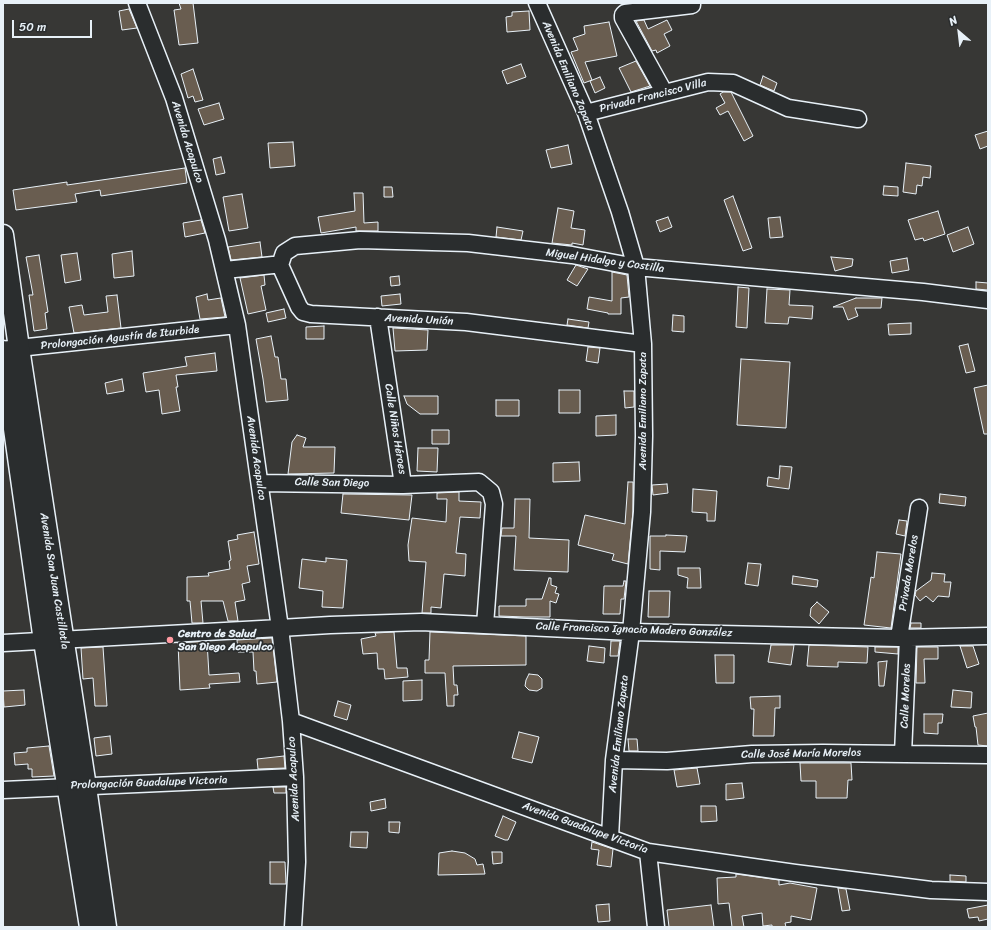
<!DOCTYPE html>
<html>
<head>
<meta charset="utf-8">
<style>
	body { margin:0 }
	#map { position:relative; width:991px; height:930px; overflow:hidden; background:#373735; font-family:Sriracha,sans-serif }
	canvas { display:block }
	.frame { position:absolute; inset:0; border:4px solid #e8f1f8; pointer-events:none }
	.north { position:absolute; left:939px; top:12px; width:40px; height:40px; -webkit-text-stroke:3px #2a2d2e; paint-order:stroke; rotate:332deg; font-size:11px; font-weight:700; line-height:16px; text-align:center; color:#e8f1f8 }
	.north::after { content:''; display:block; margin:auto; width:14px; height:18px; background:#e8f1f8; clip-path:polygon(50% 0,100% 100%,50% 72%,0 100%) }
	.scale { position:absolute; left:12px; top:20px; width:80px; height:18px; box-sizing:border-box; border:2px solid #e8f1f8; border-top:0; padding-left:5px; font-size:12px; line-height:14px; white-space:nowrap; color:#e8f1f8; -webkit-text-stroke:3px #2a2d2e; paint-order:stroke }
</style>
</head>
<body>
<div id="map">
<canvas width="991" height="930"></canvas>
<div class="frame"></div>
<div class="north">N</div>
<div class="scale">50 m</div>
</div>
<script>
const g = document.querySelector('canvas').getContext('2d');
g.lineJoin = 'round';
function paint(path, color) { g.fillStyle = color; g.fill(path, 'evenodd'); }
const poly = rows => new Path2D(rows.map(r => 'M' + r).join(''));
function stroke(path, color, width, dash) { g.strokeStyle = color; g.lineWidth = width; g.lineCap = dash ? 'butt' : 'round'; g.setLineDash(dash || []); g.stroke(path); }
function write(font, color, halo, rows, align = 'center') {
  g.font = font + ' Sriracha,sans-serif'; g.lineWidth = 3.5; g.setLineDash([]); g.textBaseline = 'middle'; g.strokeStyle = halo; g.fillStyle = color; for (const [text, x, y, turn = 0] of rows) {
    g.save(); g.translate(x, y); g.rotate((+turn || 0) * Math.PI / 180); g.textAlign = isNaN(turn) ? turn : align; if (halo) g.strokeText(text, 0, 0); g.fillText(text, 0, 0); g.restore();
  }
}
const building = poly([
	[179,3,193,3,198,43,179,45,174,10,181,9,179,3],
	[129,9,137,28,122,30,119,11,129,9],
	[529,11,530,30,507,32,506,17,512,16,512,12,529,11],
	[644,20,648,29,667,20,672,30,664,34,670,46,657,53,656,50,652,51,636,21,644,20],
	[609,22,617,56,585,62,592,80,584,83,571,52,578,50,573,38,585,34,584,26,609,22],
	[636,61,650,86,631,92,619,68,636,61],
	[521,64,526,77,507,84,502,71,521,64],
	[193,69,203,100,195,102,193,96,188,98,181,74,193,69],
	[763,76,777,83,774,91,760,85,763,76],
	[600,77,605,88,595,93,590,81,600,77],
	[723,92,731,92,753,136,744,141,728,111,720,115,716,108,725,103,720,94,723,92],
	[219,103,224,119,204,125,198,109,219,103],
	[988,131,988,146,980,149,975,135,988,131],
	[293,142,295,166,270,168,268,143,293,142],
	[568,145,572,164,551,168,546,150,568,145],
	[221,157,225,173,216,175,213,159,221,157],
	[906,163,931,166,930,178,923,177,922,186,917,185,916,194,903,192,906,163],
	[185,168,187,183,101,196,100,190,75,194,77,202,16,210,13,190,67,182,67,185,185,168],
	[884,186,898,187,898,196,883,195,884,186],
	[384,187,392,187,393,197,384,197,384,187],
	[354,193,363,193,364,223,378,222,378,231,356,231,356,227,321,233,318,217,355,211,354,193],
	[242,194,248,228,229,231,223,197,242,194],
	[733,196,752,248,743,251,724,200,733,196],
	[558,208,574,211,571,228,585,230,583,245,572,243,572,245,552,243,558,208],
	[938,211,945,234,924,241,923,238,915,240,908,220,938,211],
	[668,217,672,227,660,232,656,221,668,217],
	[780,217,783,237,770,238,768,218,780,217],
	[201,220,205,233,185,237,183,223,201,220],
	[497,227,523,231,521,240,496,237,497,227],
	[968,227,974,244,953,252,947,235,968,227],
	[260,242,262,257,231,260,228,247,260,242],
	[132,251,134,276,114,278,112,254,132,251],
	[77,253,81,280,65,283,61,255,77,253],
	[39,255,48,312,45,313,47,329,34,331,29,295,33,295,26,257,39,255],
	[831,257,853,259,852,266,835,271,831,257],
	[907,258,909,270,892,273,890,261,907,258],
	[576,265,588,269,577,286,567,280,576,265],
	[612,272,627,275,629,297,621,298,621,314,608,314,608,313,587,309,589,297,612,301,612,272],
	[264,275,265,285,261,286,266,310,248,314,240,278,264,275],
	[399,276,400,285,391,286,390,277,399,276],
	[976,282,988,283,988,290,976,289,976,282],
	[738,287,749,288,747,328,736,327,738,287],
	[767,289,790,290,789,305,813,306,812,319,789,317,788,324,765,323,767,289],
	[207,294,208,300,221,298,225,317,200,319,196,297,207,294],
	[400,294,401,304,382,306,381,296,400,294],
	[117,295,121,328,74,333,69,307,82,305,84,315,108,312,106,296,117,295],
	[856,298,882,298,881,308,855,308,858,316,848,320,843,307,833,307,856,298],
	[284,309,286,318,268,322,266,313,284,309],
	[673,315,684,316,684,332,672,331,673,315],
	[568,319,589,322,588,328,567,325,568,319],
	[911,323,911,334,889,335,888,324,911,323],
	[324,326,324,339,306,339,306,327,324,326],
	[393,328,428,330,427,350,395,351,393,328],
	[271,336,275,357,278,357,281,379,286,379,288,400,266,402,263,379,256,339,271,336],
	[968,344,975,371,966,373,959,346,968,344],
	[588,347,600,348,598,363,586,361,588,347],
	[215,353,217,371,176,375,178,387,176,387,180,411,162,414,159,390,146,392,143,373,187,366,185,357,215,353],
	[741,359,790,362,786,428,737,425,741,359],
	[122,379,124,391,107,394,105,383,122,379],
	[988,385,988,434,984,434,974,388,988,385],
	[559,390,580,390,580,413,559,413,559,390],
	[624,391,634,391,634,407,625,408,624,391],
	[404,396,438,396,438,414,420,414,407,404,404,396],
	[496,400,519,400,519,416,496,416,496,400],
	[616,415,616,435,596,436,596,416,616,415],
	[432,430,449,430,449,444,432,444,432,430],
	[297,435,306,438,303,447,335,447,334,473,288,474,292,442,297,435],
	[418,448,438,448,437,472,417,471,418,448],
	[579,462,580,481,553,482,553,463,579,462],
	[780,466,792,467,789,489,767,486,768,477,779,479,780,466],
	[628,482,633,482,633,511,628,564,612,560,614,554,578,545,585,515,625,524,628,482],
	[667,484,668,493,653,495,652,485,667,484],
	[693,489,717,491,715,521,707,521,707,513,692,512,693,489],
	[459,492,459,501,481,502,480,518,460,517,456,553,466,554,465,576,444,574,441,608,431,607,431,613,422,613,426,562,409,561,408,545,412,518,446,522,447,499,437,499,437,493,459,492],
	[343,494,412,495,409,520,341,513,343,494],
	[940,494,966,497,965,506,939,503,940,494],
	[515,499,530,499,529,538,569,540,568,572,514,570,516,536,501,536,502,528,514,528,515,499],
	[899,520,907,521,905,536,896,534,899,520],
	[254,532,259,564,247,566,250,582,242,584,245,600,235,602,238,621,228,621,223,601,201,601,203,623,192,623,190,601,187,601,187,577,209,576,208,573,230,569,229,561,231,560,228,541,238,539,237,535,254,532],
	[666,535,687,536,685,552,660,551,660,570,650,569,650,536,666,536,666,535],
	[877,552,901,554,891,628,864,625,871,577,874,578,877,552],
	[326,558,347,560,343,608,322,607,323,591,299,588,302,559,326,562,326,558],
	[748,563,761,564,758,586,745,584,748,563],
	[678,568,700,568,701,588,687,588,688,578,678,575,678,568],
	[932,573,945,574,944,582,951,582,949,597,938,596,933,602,926,596,920,601,915,595,916,591,931,580,932,573],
	[793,576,818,580,817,587,792,584,793,576],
	[549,578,551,578,551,585,557,587,555,593,559,594,556,603,550,601,550,617,526,617,499,616,499,606,526,606,526,599,542,599,549,578],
	[624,581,626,581,624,599,621,599,620,614,603,614,604,586,623,586,624,581],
	[649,591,670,591,669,617,648,617,649,591],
	[817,602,829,612,819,624,810,616,811,608,817,602],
	[911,623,921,623,921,628,910,628,911,623],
	[394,632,397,668,407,668,408,677,385,679,384,669,378,669,377,653,363,654,361,639,376,636,375,633,394,632],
	[430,632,526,636,526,665,453,666,454,685,457,685,458,695,454,695,454,706,447,706,445,673,425,673,425,660,429,660,430,632],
	[272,638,277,682,257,684,256,671,254,671,253,652,238,652,237,640,272,638],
	[207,641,209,675,239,673,240,682,209,684,210,688,180,690,178,643,207,641],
	[611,641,620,641,618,656,610,656,611,641],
	[771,645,794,645,791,665,768,662,771,645],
	[809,645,868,647,867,663,838,662,838,667,807,666,809,645],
	[589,646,605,648,604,663,587,661,589,646],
	[960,646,973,646,979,664,967,668,960,646],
	[103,647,107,706,95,706,93,678,83,679,81,648,103,647],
	[875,647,898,647,898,654,875,652,875,647],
	[917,647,938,647,938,659,924,659,925,683,916,683,917,647],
	[715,655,734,655,734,683,716,683,715,655],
	[887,661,884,686,879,686,878,662,887,661],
	[529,674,538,675,542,679,542,688,537,691,529,690,525,686,526,680,529,674],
	[422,680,422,700,403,701,403,681,422,680],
	[24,690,25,705,4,707,3,691,24,690],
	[953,690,972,692,971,708,951,707,953,690],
	[780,696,780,708,775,708,774,736,753,736,754,709,751,709,750,697,780,696],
	[338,701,351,705,347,720,334,716,338,701],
	[988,713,988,746,978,745,976,727,975,727,973,716,988,713],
	[924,714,943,714,942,723,938,723,938,734,924,733,924,714],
	[519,732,539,737,532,763,512,758,519,732],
	[110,736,112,754,96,756,94,738,110,736],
	[628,739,637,739,638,751,629,751,628,739],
	[49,746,54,776,32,777,32,769,28,769,28,764,15,765,14,753,27,752,27,748,49,746],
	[284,756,285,768,258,769,257,759,284,756],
	[800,763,851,763,852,780,848,780,847,798,816,798,816,781,801,781,800,763],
	[697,768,700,784,677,787,674,770,697,768],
	[742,783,744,798,726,800,726,784,742,783],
	[273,787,286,787,286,793,274,793,273,787],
	[385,799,386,808,371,811,370,802,385,799],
	[701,806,716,806,717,821,701,822,701,806],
	[503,816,516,822,508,840,505,840,495,836,503,816],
	[389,822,400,822,399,833,389,832,389,822],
	[351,832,368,832,367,848,350,847,351,832],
	[592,842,613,849,611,867,597,865,599,850,591,849,592,842],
	[452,851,465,853,475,859,477,865,483,864,485,874,438,875,439,853,452,851],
	[492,852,502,852,502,863,493,864,492,852],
	[270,862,285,862,286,884,270,884,270,862],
	[736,874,779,880,779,885,790,883,817,888,811,920,791,916,791,922,785,923,786,927,772,927,772,925,763,926,762,913,742,916,744,927,732,927,729,903,718,904,717,878,736,877,736,874],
	[950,875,966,876,966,882,950,881,950,875],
	[838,888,846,889,850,910,842,911,838,888],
	[609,904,610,921,598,922,596,905,609,904],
	[711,905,714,927,669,927,667,910,711,905],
	[988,905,988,919,979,921,978,917,969,918,967,909,988,905]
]);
paint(building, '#695d50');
stroke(building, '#e8f1f8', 1);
const minor = poly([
	[137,3,174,98,217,240,237,325,280,628,291,721,295,777,297,862,293,927],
	[537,3,586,113,620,212,636,267,643,344,644,436,642,512,631,632,614,760,610,837],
	[664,92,623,18,623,15,625,13,692,5],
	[586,113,708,82,733,83,788,108,858,119],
	[280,265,284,253,295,246,360,240,468,243,572,255,636,267,923,292,988,300],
	[280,265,299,307,303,312,311,314,466,322,643,344],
	[225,270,273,265,280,265],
	[378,317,403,485],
	[9,349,237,325],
	[260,483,403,485,479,482,491,492,494,504,485,625],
	[899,638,919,508],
	[3,643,280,628,330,625,421,622,631,632,899,638,988,636],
	[291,721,648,852,795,873,931,890,988,892],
	[903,754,908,638],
	[614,760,667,761,752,754,823,753,988,755],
	[3,790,295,777],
	[648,852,656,927]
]);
const major = poly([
	[3,235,19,348,86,787,106,927],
	[3,351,44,641,90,927]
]);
stroke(minor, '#e8f1f8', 19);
stroke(major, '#e8f1f8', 23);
stroke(minor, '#2a2d2e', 16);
stroke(major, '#2a2d2e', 20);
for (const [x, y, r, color] of [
	[170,640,4,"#ff9aa2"]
]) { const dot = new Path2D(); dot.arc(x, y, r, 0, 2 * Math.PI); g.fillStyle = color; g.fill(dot); stroke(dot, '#2a2d2e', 1.5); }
write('11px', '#e8f1f8', '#2a2d2e', [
	["Avenida Emiliano Zapata",568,76,67],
	["Privada Francisco Villa",653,96,-14],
	["Avenida Acapulco",187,142,73],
	["Miguel Hidalgo y Costilla",605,261,8],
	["Avenida Unión",419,320,3],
	["Prolongación Agustín de Iturbide",120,338,-6],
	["Avenida Emiliano Zapata",643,411,-90],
	["Calle Niños Héroes",395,429,81],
	["Avenida Acapulco",256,458,82],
	["Calle San Diego",332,483,1],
	["Privada Morelos",909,573,-81],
	["Avenida San Juan Castillotla",54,581,81],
	["Calle Francisco Ignacio Madero González",634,630,2],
	["Calle Morelos",906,696,-88],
	["Avenida Emiliano Zapata",619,734,-84],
	["Calle José María Morelos",801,754,-1],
	["Avenida Acapulco",294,779,-93],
	["Prolongación Guadalupe Victoria",149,783,-2],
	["Avenida Guadalupe Victoria",585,828,20]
]);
write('bold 11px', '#e8f1f8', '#2a2d2e', [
	["Centro de Salud",178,634],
	["San Diego Acapulco",178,647]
], 'left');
</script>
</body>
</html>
